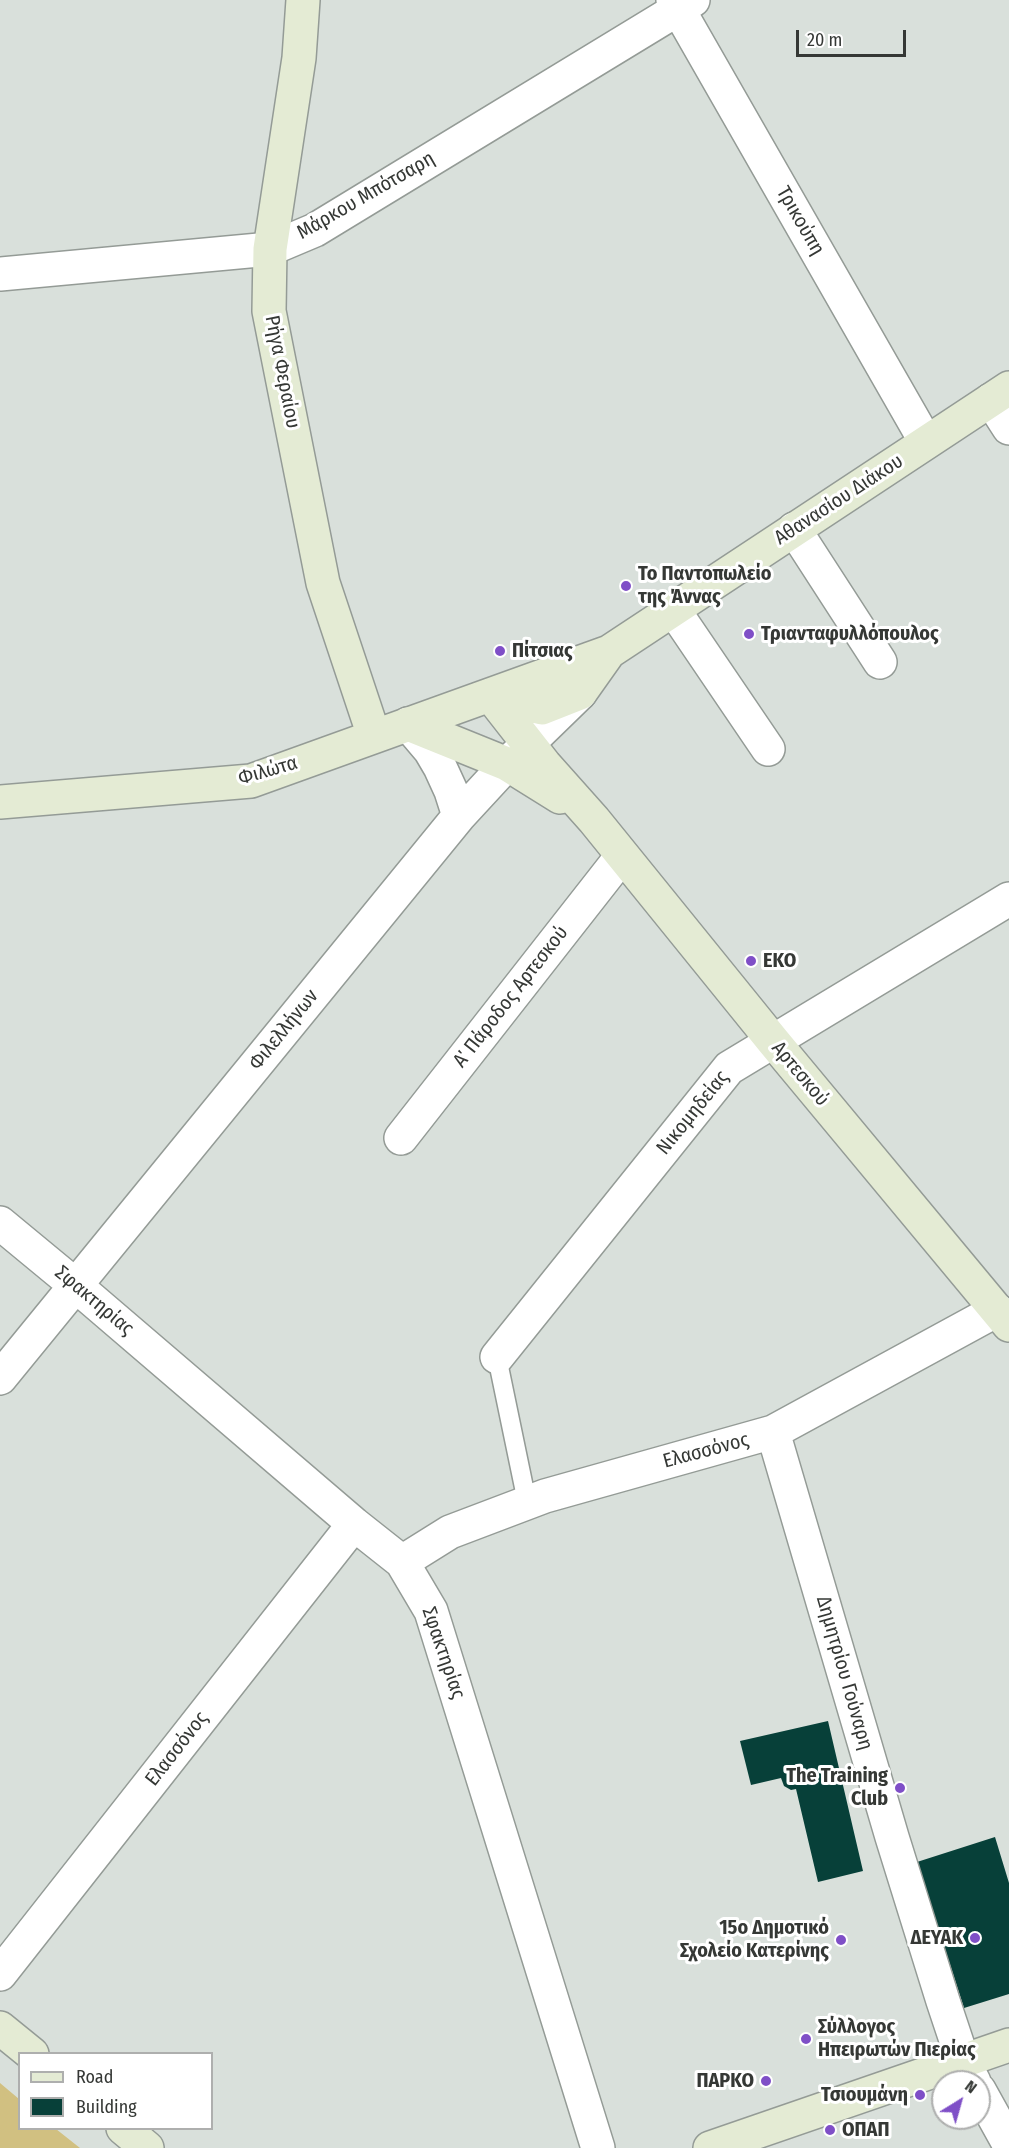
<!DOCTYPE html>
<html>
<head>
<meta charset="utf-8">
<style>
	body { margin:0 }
	#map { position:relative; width:1009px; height:2148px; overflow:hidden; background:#d9e0db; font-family:"Fira Sans Condensed",sans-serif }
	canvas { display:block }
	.legend { position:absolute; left:18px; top:2052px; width:195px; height:78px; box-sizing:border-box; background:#fff; border:2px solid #aeafae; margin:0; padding:8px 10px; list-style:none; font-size:18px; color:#353835 }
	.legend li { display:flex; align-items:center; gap:12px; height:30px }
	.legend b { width:30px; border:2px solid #aeafae }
	.north { position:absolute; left:931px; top:2070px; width:60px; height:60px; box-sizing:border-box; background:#fff; border:2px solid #aeafae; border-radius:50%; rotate:37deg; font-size:16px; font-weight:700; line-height:24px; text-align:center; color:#353835 }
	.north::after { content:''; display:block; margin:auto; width:21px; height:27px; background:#7f4fc7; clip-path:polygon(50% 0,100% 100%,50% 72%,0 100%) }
	.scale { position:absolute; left:796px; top:30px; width:110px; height:27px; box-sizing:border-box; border:3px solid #353835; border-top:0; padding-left:8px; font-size:18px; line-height:21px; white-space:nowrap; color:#353835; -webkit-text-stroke:4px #fff; paint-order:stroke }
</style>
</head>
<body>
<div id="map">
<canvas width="1009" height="2148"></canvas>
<ul class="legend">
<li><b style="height:8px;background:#e4ebd4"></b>Road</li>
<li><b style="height:16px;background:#074039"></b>Building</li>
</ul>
<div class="north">N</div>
<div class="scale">20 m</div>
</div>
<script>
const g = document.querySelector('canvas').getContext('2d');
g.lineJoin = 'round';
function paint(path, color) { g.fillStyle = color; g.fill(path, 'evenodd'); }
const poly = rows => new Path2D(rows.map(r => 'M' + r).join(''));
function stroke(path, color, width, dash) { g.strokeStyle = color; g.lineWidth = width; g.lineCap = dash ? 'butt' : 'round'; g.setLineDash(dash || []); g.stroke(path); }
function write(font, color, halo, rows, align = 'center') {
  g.font = font + ' "Fira Sans Condensed",sans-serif'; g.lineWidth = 6; g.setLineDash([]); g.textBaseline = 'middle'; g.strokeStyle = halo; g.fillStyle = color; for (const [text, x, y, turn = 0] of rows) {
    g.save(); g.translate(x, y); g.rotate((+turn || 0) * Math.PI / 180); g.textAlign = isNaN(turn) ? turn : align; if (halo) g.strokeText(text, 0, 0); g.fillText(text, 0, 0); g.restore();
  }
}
paint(poly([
	[0,2083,19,2099,20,2128,56,2129,80,2148,0,2148]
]), '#d1c081');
paint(poly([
	[828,1721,863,1871,818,1882,796,1789,791,1790,784,1786,781,1778,751,1785,740,1741],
	[995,1837,1009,1883,1009,1994,964,2008,917,1862]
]), '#074039');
const lane = poly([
	[497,1357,527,1502]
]);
const street = poly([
	[673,0,926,442],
	[0,274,270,249,315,230,693,0],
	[991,400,1009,428],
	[794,529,880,662],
	[673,609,768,749],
	[408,724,430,750,440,767,451,791,459,816],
	[401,1138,622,856],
	[0,1223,75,1285,354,1524,402,1562,431,1611,598,2148],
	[497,1357,729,1068,1009,899],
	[0,1378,459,816,507,764,580,693],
	[773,1432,892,1837,943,2001,963,2061,974,2082],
	[402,1562,450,1532,545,1496,773,1432,997,1310],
	[0,1974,354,1524],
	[979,2090,1009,2144]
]);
const secondary = poly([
	[303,0,299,58,270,249,269,311,323,583,374,736],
	[491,696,545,765,594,820,773,1041,1009,1325],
	[491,696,542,708,580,693,609,652],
	[408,724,507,764,560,797],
	[0,802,251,781,609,652,1009,388],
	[0,2028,32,2054],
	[123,2128,147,2148],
	[710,2148,1009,2045]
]);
stroke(lane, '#949b96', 21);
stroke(street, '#949b96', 36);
stroke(secondary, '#949b96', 36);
stroke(lane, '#fff', 18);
stroke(street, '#fff', 33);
stroke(secondary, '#e4ebd4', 33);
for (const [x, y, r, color] of [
	[626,586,6,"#7f4fc7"],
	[749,634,6,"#7f4fc7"],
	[500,651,6,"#7f4fc7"],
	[751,961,6,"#7f4fc7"],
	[900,1788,6,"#7f4fc7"],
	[975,1938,6,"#7f4fc7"],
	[841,1940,6,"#7f4fc7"],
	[806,2039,6,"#7f4fc7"],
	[766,2081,6,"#7f4fc7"],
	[920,2095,6,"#7f4fc7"],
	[830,2130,6,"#7f4fc7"]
]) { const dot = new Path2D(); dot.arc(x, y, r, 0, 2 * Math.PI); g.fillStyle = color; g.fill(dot); stroke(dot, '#fff', 2); }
write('20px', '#353835', '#fff', [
	["Μάρκου Μπότσαρη",366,196,-30],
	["Τρικούπη",800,221,60],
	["Ρήγα Φεραίου",282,372,79],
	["Αθανασίου Διάκου",839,500,-33],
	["Φιλώτα",268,771,-16],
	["Α΄ Πάροδος Αρτεσκού",511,997,-52],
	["Φιλελλήνων",284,1030,-51],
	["Αρτεσκού",800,1074,50],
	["Νικομηδείας",693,1113,-51],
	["Σφακτηρίας",94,1301,40],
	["Ελασσόνος",706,1451,-15],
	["Σφακτηρίας",443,1653,71],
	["Δημητρίου Γούναρη",844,1673,74],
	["Ελασσόνος",177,1749,-52]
]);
write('bold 20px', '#353835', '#fff', [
	["Το Παντοπωλείο",638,574],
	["της Άννας",638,597],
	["Τριανταφυλλόπουλος",761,634],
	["Πίτσιας",512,651],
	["ΕΚΟ",763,961],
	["The Training",888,1776,"right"],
	["Club",888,1799,"right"],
	["15ο Δημοτικό",829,1928,"right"],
	["Σχολείο Κατερίνης",829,1951,"right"],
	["ΔΕΥΑΚ",963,1938,"right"],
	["Σύλλογος",818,2027],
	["Ηπειρωτών Πιερίας",818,2050],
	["ΠΑΡΚΟ",754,2081,"right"],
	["Τσιουμάνη",908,2095,"right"],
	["ΟΠΑΠ",842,2130]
], 'left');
</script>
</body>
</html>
